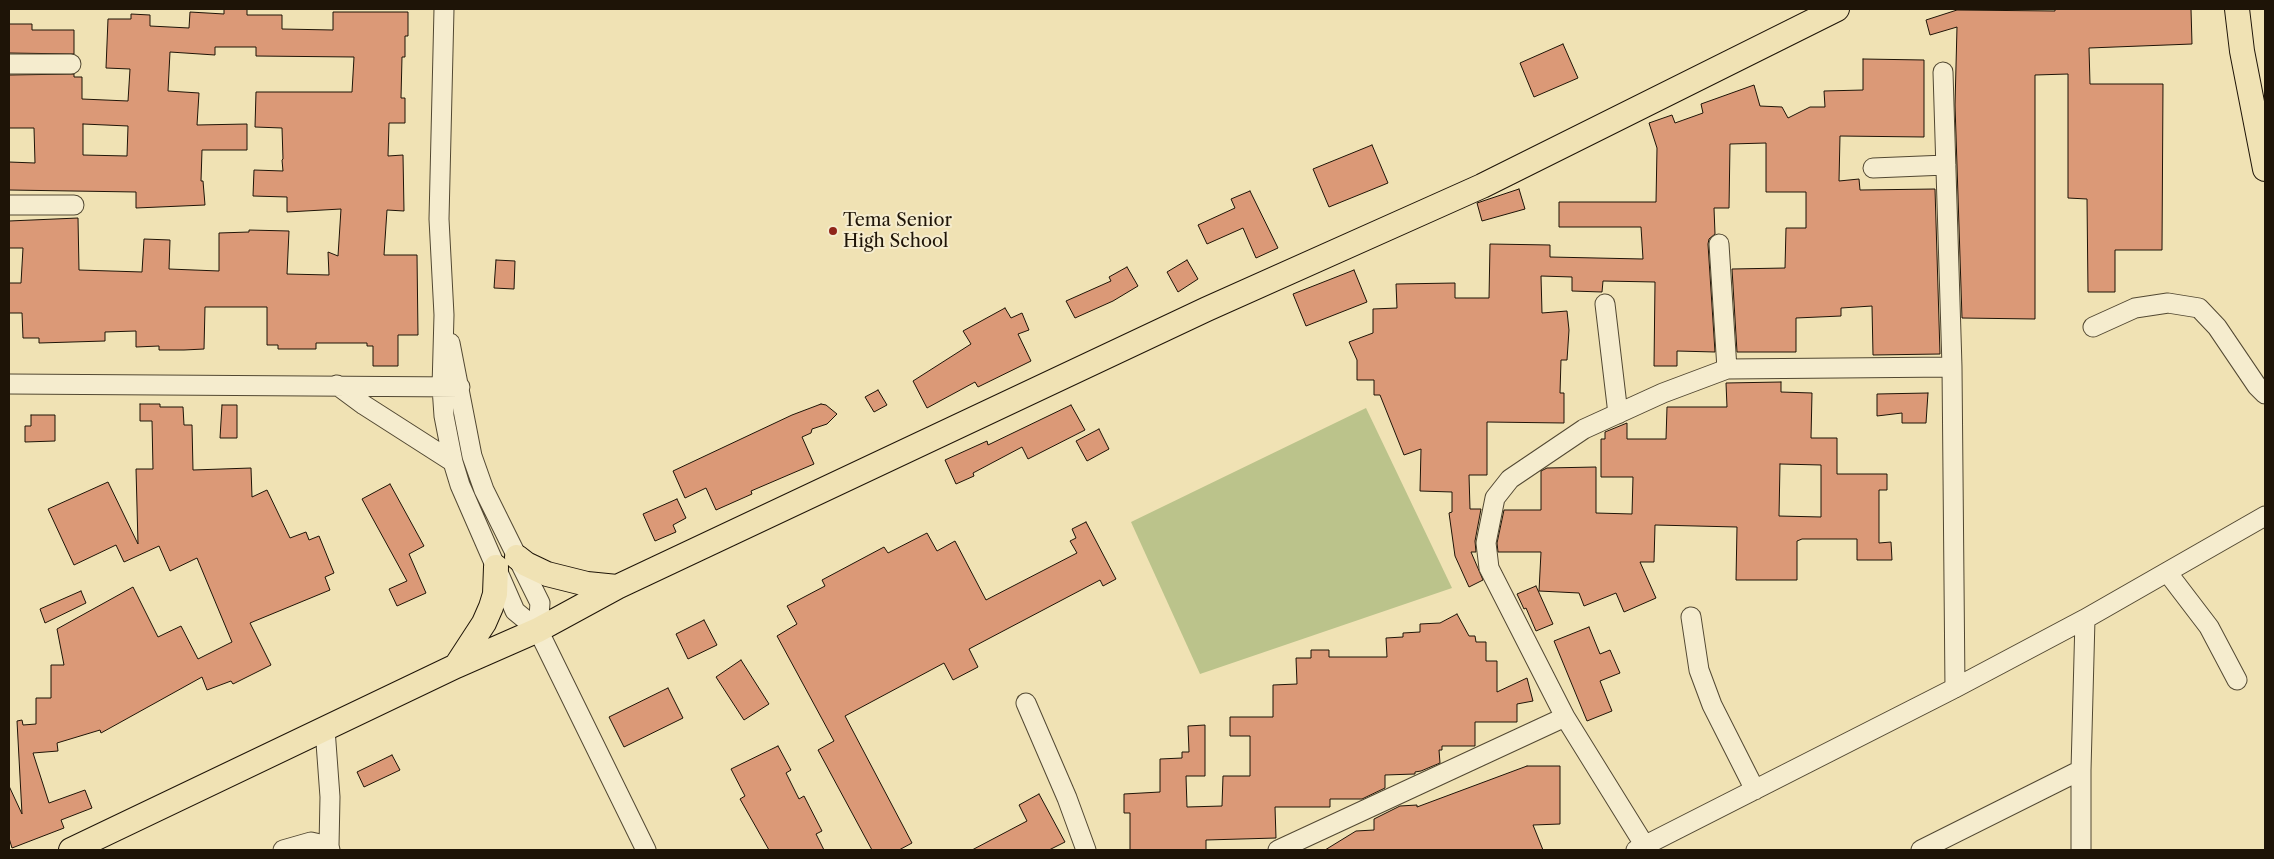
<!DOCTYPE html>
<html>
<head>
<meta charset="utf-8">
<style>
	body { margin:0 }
	#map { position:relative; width:2274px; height:859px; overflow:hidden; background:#f0e2b4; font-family:"Libre Caslon Text",serif }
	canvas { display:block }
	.frame { position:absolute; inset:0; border:10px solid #1e1407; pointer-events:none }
</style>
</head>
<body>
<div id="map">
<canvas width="2274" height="859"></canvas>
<div class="frame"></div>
</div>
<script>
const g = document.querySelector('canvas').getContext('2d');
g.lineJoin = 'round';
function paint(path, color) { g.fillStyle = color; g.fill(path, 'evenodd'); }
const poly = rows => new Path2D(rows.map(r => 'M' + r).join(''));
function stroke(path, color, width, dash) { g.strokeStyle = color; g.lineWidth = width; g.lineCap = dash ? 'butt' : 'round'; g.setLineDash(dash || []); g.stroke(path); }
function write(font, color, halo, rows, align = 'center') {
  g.font = font + ' "Libre Caslon Text",serif'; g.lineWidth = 4; g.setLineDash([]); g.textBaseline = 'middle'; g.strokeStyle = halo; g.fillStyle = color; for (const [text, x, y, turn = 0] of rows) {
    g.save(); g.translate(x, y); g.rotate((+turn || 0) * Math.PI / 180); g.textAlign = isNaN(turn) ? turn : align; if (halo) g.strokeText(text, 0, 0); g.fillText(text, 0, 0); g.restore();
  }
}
paint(poly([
	[1366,408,1452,588,1200,674,1131,522]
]), '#bbc38b');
const building = poly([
	[224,9,247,9,247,15,282,15,282,29,333,30,333,12,408,12,408,36,405,36,405,57,402,57,401,98,405,98,405,123,389,123,388,156,403,155,404,211,387,210,384,255,417,255,418,335,398,335,398,366,373,366,373,346,367,346,367,343,316,343,316,349,278,349,278,345,267,345,267,307,205,307,204,349,184,350,159,350,159,346,136,347,136,331,105,332,105,341,39,343,39,338,23,338,22,313,9,313,9,283,21,283,23,248,9,248,9,221,78,218,79,270,142,272,144,239,170,240,169,269,219,271,219,233,249,232,249,230,289,231,287,274,329,275,328,252,338,256,341,209,287,212,287,197,253,196,254,170,283,171,282,160,283,159,282,128,255,127,256,92,352,92,354,57,256,56,256,47,215,47,215,55,170,52,168,91,199,93,197,125,247,124,247,150,202,150,201,181,203,181,205,205,136,208,136,192,9,190,9,162,35,163,34,128,9,128,9,75,74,74,74,77,82,77,82,99,128,101,130,69,106,68,108,19,131,19,131,14,150,15,150,26,189,28,190,12,224,14,224,9],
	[83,124,128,126,127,156,83,155,83,124],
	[2055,9,2191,9,2192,44,2089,48,2090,84,2163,84,2162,250,2115,250,2115,292,2088,292,2087,199,2068,198,2068,74,2035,75,2035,319,1962,318,1955,105,1957,27,1930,35,1926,20,1957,10,2055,11,2055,9],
	[9,24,32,24,32,30,74,30,74,54,9,53,9,24],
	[1563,44,1578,78,1534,97,1520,63,1563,44],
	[1863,59,1924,60,1924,137,1840,136,1839,181,1859,179,1860,190,1935,189,1940,354,1873,355,1872,306,1841,308,1841,316,1796,318,1796,352,1737,352,1732,269,1785,268,1786,228,1806,228,1806,192,1766,192,1766,143,1730,144,1729,208,1714,208,1715,234,1709,239,1708,244,1715,352,1677,351,1677,366,1654,366,1655,282,1603,281,1602,292,1572,291,1572,277,1541,276,1542,313,1567,311,1569,330,1567,360,1561,360,1560,393,1564,393,1564,423,1487,422,1487,475,1469,475,1470,509,1481,509,1475,541,1476,552,1471,552,1483,580,1469,587,1455,556,1449,513,1452,512,1452,492,1420,491,1421,449,1404,455,1380,395,1374,395,1374,380,1357,380,1357,360,1349,342,1373,333,1373,309,1397,308,1396,284,1455,283,1455,298,1489,298,1490,244,1550,245,1550,257,1643,259,1641,227,1559,227,1559,202,1656,202,1657,148,1649,123,1672,115,1675,123,1703,113,1701,104,1754,85,1760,106,1782,107,1788,118,1810,107,1825,107,1824,91,1863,90,1863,59],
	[1372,145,1388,183,1329,207,1313,169,1372,145],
	[1519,189,1525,209,1482,221,1477,203,1519,189],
	[1250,191,1278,248,1256,258,1243,228,1207,244,1198,225,1235,208,1231,199,1250,191],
	[496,260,515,261,514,289,494,288,496,260],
	[1187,260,1198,279,1178,292,1167,272,1187,260],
	[1127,267,1138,286,1113,301,1075,318,1066,301,1111,281,1109,277,1127,267],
	[1354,270,1367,302,1306,326,1293,294,1354,270],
	[1005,308,1011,318,1022,313,1029,330,1018,334,1031,361,978,387,975,382,927,408,913,381,971,344,963,331,1005,308],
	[1781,382,1781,392,1812,393,1811,438,1837,438,1837,474,1887,474,1887,490,1879,490,1879,543,1891,542,1892,560,1857,560,1857,539,1802,539,1797,541,1797,580,1736,580,1737,527,1655,525,1654,562,1640,562,1656,598,1624,612,1616,593,1584,606,1579,593,1539,591,1541,552,1498,552,1497,543,1504,510,1541,510,1541,471,1547,468,1596,467,1596,513,1632,514,1633,477,1601,477,1601,439,1605,439,1605,432,1627,423,1627,439,1666,439,1667,407,1727,407,1726,383,1781,382],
	[1780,464,1821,465,1821,517,1779,516,1780,464],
	[878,390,887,405,874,412,865,397,878,390],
	[1928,393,1926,423,1902,423,1902,413,1877,416,1877,394,1928,393],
	[140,404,160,404,160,407,183,407,184,425,192,425,193,470,251,468,252,497,267,490,290,538,306,532,309,540,319,536,334,573,325,577,330,590,250,623,271,665,233,684,231,681,207,690,202,677,101,733,100,730,57,743,58,751,33,753,49,803,85,790,92,808,61,820,64,828,12,848,9,838,9,786,22,814,17,721,22,720,23,725,36,724,36,698,51,698,51,665,64,665,57,629,133,587,158,637,181,626,198,659,232,642,197,558,170,571,159,546,124,562,116,545,74,565,48,509,108,482,138,544,136,469,153,469,152,421,140,421,140,404],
	[821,404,826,405,837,414,827,424,812,429,811,433,802,437,814,464,751,491,752,494,716,510,706,488,685,498,673,471,792,415,821,404],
	[222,405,237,405,237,438,220,438,222,405],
	[1071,405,1085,430,1028,459,1022,447,973,473,974,476,956,484,945,460,987,441,988,445,1071,405],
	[31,415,55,415,55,441,25,442,25,426,31,426,31,415],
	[1099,429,1109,449,1087,461,1076,441,1099,429],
	[390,484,424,546,409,554,426,593,397,606,389,589,407,581,362,499,390,484],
	[677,499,686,518,673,525,676,532,655,541,643,514,677,499],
	[1086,522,1116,579,1103,586,1100,580,969,649,978,667,953,680,944,663,845,716,912,843,899,850,872,850,818,750,834,741,777,636,797,624,787,606,825,586,822,580,884,547,888,553,927,533,937,551,955,541,986,600,1077,553,1070,541,1076,538,1072,529,1086,522],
	[1536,586,1553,624,1536,631,1526,608,1524,609,1517,594,1536,586],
	[81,591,86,603,45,623,40,609,81,591],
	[1457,614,1469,636,1475,636,1476,642,1486,642,1486,661,1497,661,1497,692,1527,678,1533,701,1517,704,1517,722,1475,722,1475,746,1442,746,1442,750,1439,750,1440,763,1421,771,1415,772,1415,774,1385,775,1385,788,1362,799,1330,799,1330,807,1275,807,1276,838,1206,840,1206,850,1130,850,1130,813,1124,813,1124,794,1160,792,1160,759,1182,758,1182,752,1189,752,1188,726,1205,725,1205,776,1186,776,1187,807,1222,806,1223,776,1250,776,1250,736,1230,736,1230,717,1273,717,1273,685,1297,684,1296,658,1311,658,1311,650,1329,650,1329,657,1387,657,1386,638,1403,637,1403,633,1420,632,1420,624,1440,623,1457,614],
	[704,620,717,645,688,659,676,634,704,620],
	[1589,627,1600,654,1610,650,1620,673,1600,681,1612,711,1587,721,1554,641,1589,627],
	[741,660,769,704,744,720,716,677,741,660],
	[668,688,683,718,624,747,609,717,668,688],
	[778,746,791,770,786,773,799,799,804,796,822,831,816,834,824,850,769,850,740,799,745,796,731,769,778,746],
	[392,755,400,770,364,787,357,772,392,755],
	[1527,766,1560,766,1560,824,1533,825,1543,850,1325,850,1356,831,1374,830,1374,819,1400,806,1417,805,1417,807,1527,766],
	[1039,794,1065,842,1049,850,972,850,1027,821,1019,805,1039,794]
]);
paint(building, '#db9977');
stroke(building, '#1e1407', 1);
const minor = poly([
	[444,9,439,219,444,315,442,387,444,416,453,462,460,485,515,611,538,630,646,850],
	[9,64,71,64],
	[1943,72,1952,367,1955,688],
	[1873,168,1946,165],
	[9,205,74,205],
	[1719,244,1727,369],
	[1605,304,1618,414],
	[2093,327,2135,308,2168,303,2199,308,2217,327,2257,386,2265,394],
	[450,343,472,456,484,490,540,603,538,630],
	[9,384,460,387],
	[337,385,364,405,453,462],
	[2167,572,2209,627,2237,680],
	[1691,617,1699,670,1712,705,1755,790],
	[1026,703,1067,798,1086,850],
	[325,729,330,797,329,846,330,850],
	[1645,846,1565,717,1489,568,1486,543,1495,498,1510,479,1584,429,1663,393,1727,369,1952,367],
	[283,850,311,842,329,846],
	[1278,850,1565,717],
	[1636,850,1955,688,2085,619,2265,516],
	[1921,850,2081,770],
	[2081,850,2081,770,2085,619]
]);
const major = poly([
	[2237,9,2242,51,2265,169],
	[517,557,526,564,547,574,587,584,617,587],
	[456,666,484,623,491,607,495,594,496,567],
	[71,850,456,666,538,630,617,587,1207,309,1482,186,1837,9]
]);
stroke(minor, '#524832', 21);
stroke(major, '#1e1407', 26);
stroke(minor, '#f5ecce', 19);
stroke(major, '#f0e2b4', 24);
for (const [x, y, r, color] of [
	[833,231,5,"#8f2418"]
]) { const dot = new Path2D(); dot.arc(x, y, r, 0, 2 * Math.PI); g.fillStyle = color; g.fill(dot); stroke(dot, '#f5ecce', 2); }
write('18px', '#1e1407', '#f5ecce', [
	["Tema Senior",843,221],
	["High School",843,242]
], 'left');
</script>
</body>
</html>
